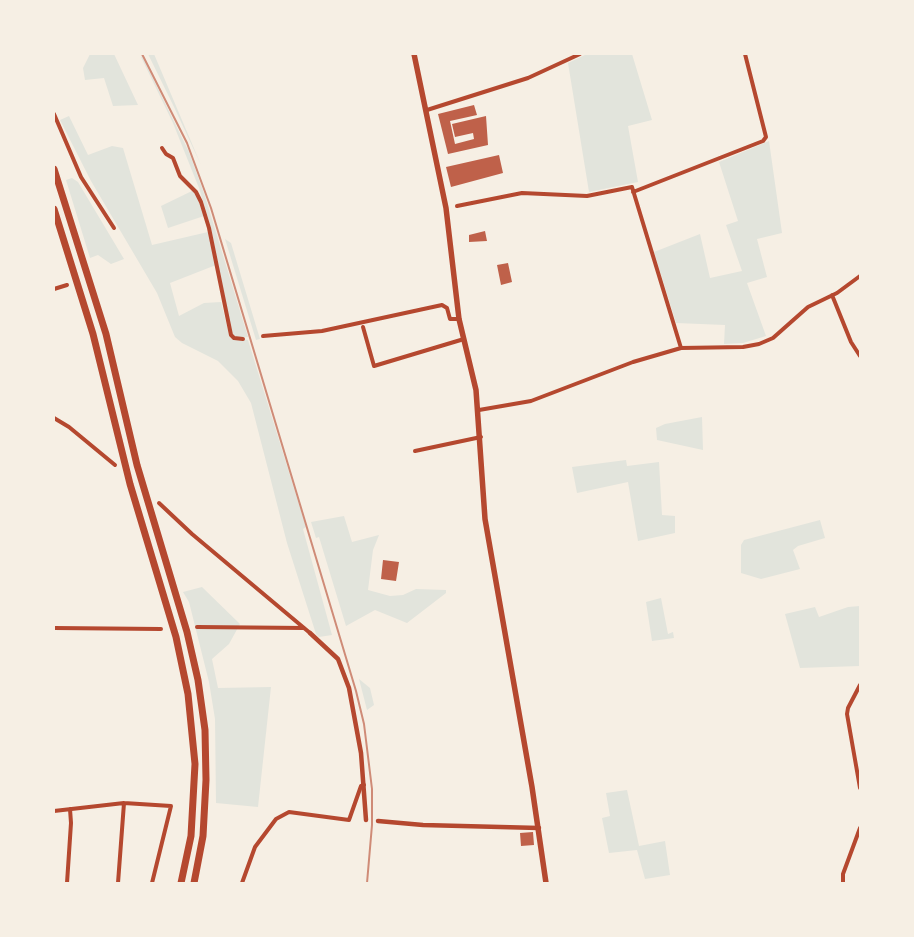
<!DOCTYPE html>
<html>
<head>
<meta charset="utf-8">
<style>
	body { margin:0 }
	#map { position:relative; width:914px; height:937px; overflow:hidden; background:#f6efe4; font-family:Ubuntu,sans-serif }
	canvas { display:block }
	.frame { position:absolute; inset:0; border:55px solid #f6efe4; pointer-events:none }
</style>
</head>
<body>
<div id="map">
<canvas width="914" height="937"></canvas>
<div class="frame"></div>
</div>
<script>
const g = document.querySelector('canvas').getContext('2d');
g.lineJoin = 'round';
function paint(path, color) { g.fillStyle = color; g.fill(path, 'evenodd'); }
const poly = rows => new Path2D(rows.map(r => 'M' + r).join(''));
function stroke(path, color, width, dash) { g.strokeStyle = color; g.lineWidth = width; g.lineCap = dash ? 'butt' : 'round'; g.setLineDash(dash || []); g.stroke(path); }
paint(poly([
	[90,54,114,54,138,105,113,106,104,78,85,80,83,68],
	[148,54,154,54,201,165,174,107],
	[587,54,632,54,652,120,628,126,638,182,589,192,568,63],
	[142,56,189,152,204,193,248,337,236,338,232,334,211,228,199,188,173,123,141,57],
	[69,116,88,155,112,146,123,148,152,245,208,232,216,265,170,283,179,316,204,303,221,302,230,338,248,340,306,527,303,529,332,635,319,637,316,634,287,543,251,403,238,381,218,361,182,343,175,337,157,293,91,181,60,120],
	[769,141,782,233,757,239,767,277,747,283,766,336,743,343,724,344,725,325,676,323,654,252,700,234,710,278,742,271,726,225,738,221,719,162],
	[72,178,78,182,124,259,111,264,98,255,90,258,66,180],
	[194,190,204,216,168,228,161,206],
	[225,239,231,243,260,339,256,340],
	[702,417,703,450,657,440,656,428,665,424],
	[626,460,627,466,659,462,662,515,675,516,675,533,638,541,628,482,577,493,572,467],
	[344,516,352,542,379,535,373,550,368,590,390,596,403,595,416,589,446,590,446,593,407,623,375,610,346,626,319,537,316,538,311,522],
	[820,520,825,538,798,546,793,550,800,569,761,579,741,573,741,545,744,540],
	[202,587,240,624,229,644,212,659,218,688,271,687,258,807,216,803,215,719,209,682,189,602,183,592],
	[661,598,668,634,673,632,674,638,652,641,646,602],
	[860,606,860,666,800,668,785,614,815,607,819,617,848,607],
	[359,679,370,688,374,705,367,710],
	[627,790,639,846,665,841,670,875,645,879,637,850,609,853,602,818,610,816,606,793]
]), '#e2e4dc');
paint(poly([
	[474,105,477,115,450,121,455,144,474,139,473,133,455,137,452,124,486,116,488,145,448,154,438,114],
	[499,155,503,173,451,187,446,167],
	[485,231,487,241,469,242,469,235],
	[508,263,512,282,501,285,497,265],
	[383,560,399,562,396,581,381,579],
	[533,832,534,845,521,846,520,833]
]), '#bf614a');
stroke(poly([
	[427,110,528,78,580,54],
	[54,114,81,177,114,228],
	[162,148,166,154,173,158,180,176,196,192,201,202,209,228,231,335,234,338,243,339],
	[633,192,763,141,766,137,745,54],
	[457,206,522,193,587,196,632,187,681,348],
	[54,289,67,285],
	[832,295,851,342,860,356],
	[363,327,374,366,464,339],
	[263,336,322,331,442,305,447,308,450,319,459,319],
	[479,410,531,401,633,362,681,348,743,347,759,344,773,338,808,307,837,293,860,276],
	[54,418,69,427,115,465],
	[415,451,481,437],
	[159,503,192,534,310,633],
	[197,627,304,628],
	[54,628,161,629],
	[860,685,848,708,847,714,860,788],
	[54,811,124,803,171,806,152,883],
	[67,883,71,823,70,809],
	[118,883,124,803],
	[242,883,255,847,276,819,289,812,349,820,361,786,364,785],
	[843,883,843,874,860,828]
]), '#b5482f', 4);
stroke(poly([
	[310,633,338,659,349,688,361,753,366,820],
	[378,821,423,825,539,828]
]), '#b5482f', 4.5);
stroke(poly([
	[414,54,446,208,459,319,476,390,485,519,532,787,546,883]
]), '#b5482f', 5.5);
stroke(poly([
	[54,169,106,334,137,465,187,632,198,680,205,730,206,780,203,836,194,883],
	[54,209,93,334,130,484,176,637,188,694,195,764,191,836,181,883]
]), '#b5482f', 7);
stroke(poly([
	[142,54,187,143,211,208,356,691,364,724,372,789,372,825,367,883]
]), '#cf8b77', 2);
</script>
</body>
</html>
